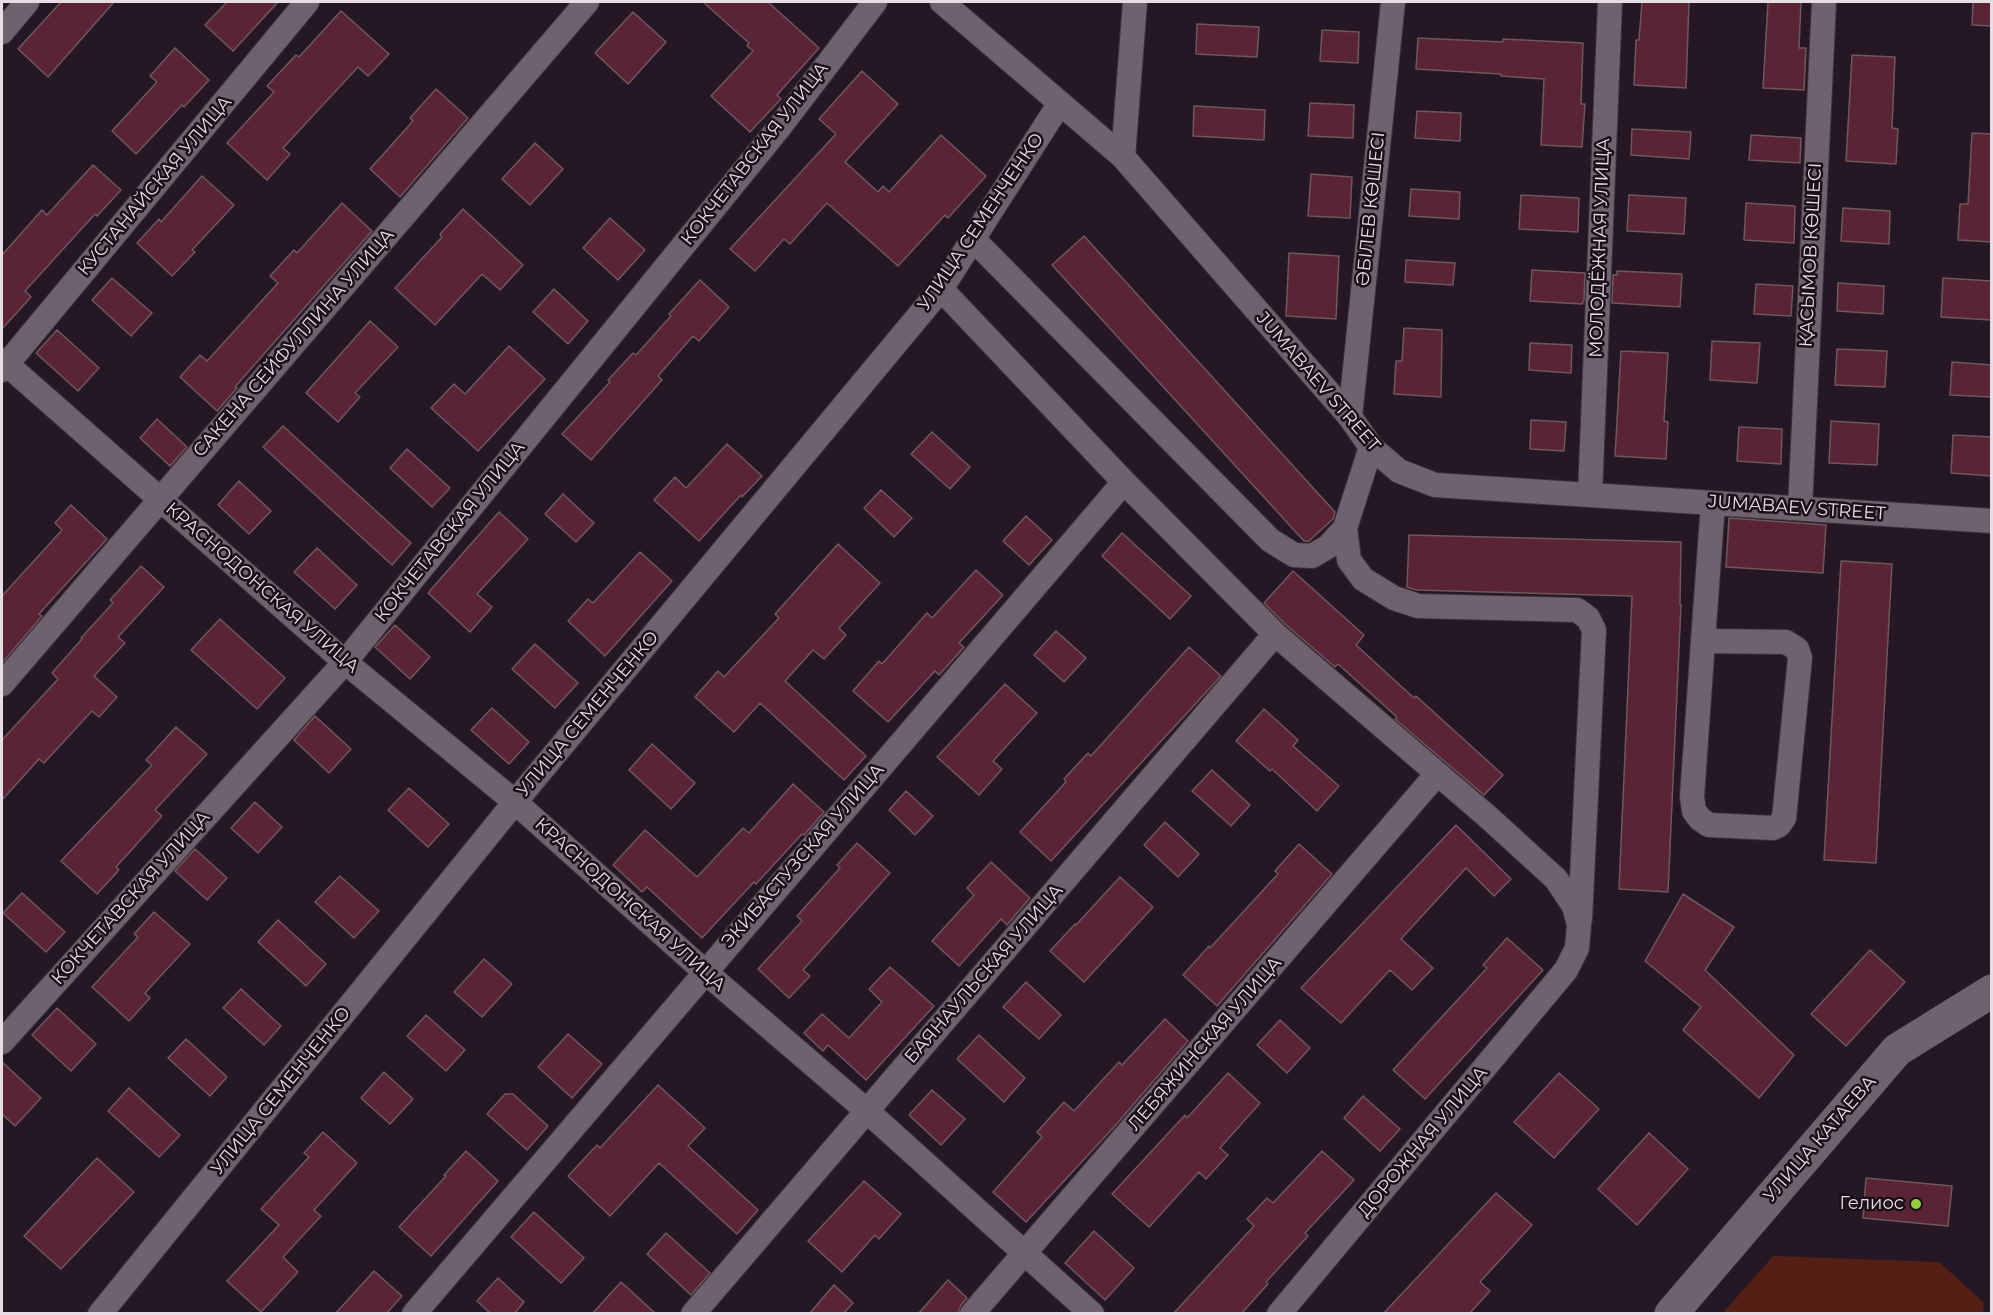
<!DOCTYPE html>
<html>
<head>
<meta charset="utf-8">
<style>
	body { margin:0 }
	#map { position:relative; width:1993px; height:1315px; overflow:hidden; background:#251824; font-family:Montserrat,sans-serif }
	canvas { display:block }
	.frame { position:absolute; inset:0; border:3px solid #e6dde5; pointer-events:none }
</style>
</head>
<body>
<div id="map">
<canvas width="1993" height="1315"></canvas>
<div class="frame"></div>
</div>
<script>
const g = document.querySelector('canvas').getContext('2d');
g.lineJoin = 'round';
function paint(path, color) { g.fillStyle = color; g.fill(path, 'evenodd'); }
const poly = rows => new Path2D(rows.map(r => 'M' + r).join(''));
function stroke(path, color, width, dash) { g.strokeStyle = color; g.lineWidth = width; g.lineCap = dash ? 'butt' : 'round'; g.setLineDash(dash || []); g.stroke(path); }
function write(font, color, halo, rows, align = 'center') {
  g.font = font + ' Montserrat,sans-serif'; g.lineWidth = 5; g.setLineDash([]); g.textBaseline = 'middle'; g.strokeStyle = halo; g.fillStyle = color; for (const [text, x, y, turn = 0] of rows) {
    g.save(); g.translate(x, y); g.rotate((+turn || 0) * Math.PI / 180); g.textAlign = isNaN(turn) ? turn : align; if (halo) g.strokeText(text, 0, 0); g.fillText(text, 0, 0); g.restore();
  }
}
paint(poly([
	[1773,1256,1939,1262,1984,1303,1983,1313,1723,1313]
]), '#542015');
const building = poly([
	[61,2,114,2,48,77,18,49,61,2],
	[227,2,278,2,233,51,205,25,227,2],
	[703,2,768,2,819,48,777,95,781,99,750,132,711,96,753,51,747,46,749,43,703,2],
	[1642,2,1689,2,1686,88,1634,85,1636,40,1639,40,1642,2],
	[1768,2,1801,2,1799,48,1806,48,1804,90,1763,88,1768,2],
	[1973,2,1992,2,1992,26,1972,25,1973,2],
	[341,11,389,54,368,76,358,67,283,148,290,154,267,180,227,143,274,92,267,86,296,55,299,57,341,11],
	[633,12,666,42,628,84,595,53,633,12],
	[1197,24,1259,27,1257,57,1196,54,1197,24],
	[1322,30,1359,32,1358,63,1320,61,1322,30],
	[1418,38,1503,42,1503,39,1583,43,1581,104,1585,104,1582,147,1541,145,1544,79,1501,76,1501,74,1416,69,1418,38],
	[175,48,209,80,184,107,182,105,136,154,112,131,157,82,150,76,175,48],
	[1852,55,1895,57,1892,128,1898,129,1896,164,1846,161,1852,55],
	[862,71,898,104,845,162,878,192,883,186,889,192,941,135,986,176,948,218,945,215,898,266,827,203,790,244,784,239,755,271,730,249,836,134,819,119,862,71],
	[436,89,468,118,400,197,370,169,413,121,410,118,436,89],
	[1310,103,1354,105,1353,138,1308,136,1310,103],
	[1194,106,1265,110,1264,140,1193,136,1194,106],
	[1417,111,1461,113,1460,141,1415,138,1417,111],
	[1632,129,1691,132,1689,159,1631,155,1632,129],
	[1972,133,1992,134,1992,242,1958,240,1960,204,1968,204,1972,133],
	[1751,135,1801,138,1800,163,1749,160,1751,135],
	[535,143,563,169,530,205,502,179,535,143],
	[93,165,121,190,97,216,95,214,25,291,31,297,2,329,2,255,42,210,47,215,93,165],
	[1311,174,1352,177,1350,218,1308,216,1311,174],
	[202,176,234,205,192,250,195,252,172,276,137,243,159,219,161,222,202,176],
	[1411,189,1460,192,1459,219,1409,216,1411,189],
	[1521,195,1579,198,1578,232,1519,229,1521,195],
	[1629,195,1686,198,1684,234,1627,231,1629,195],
	[342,203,372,231,235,387,237,388,217,411,180,377,200,355,207,361,278,283,270,276,294,250,297,253,342,203],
	[1746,203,1795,206,1794,243,1744,240,1746,203],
	[1843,208,1890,211,1889,244,1841,241,1843,208],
	[463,209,523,265,500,290,482,274,435,325,395,288,442,237,440,234,463,209],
	[610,218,645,250,618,280,583,248,610,218],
	[1084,236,1335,512,1333,519,1309,541,1304,541,1052,265,1084,236],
	[1289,253,1339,256,1336,319,1286,316,1289,253],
	[1406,260,1455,263,1453,285,1405,282,1406,260],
	[1532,270,1585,273,1584,301,1582,304,1530,301,1532,270],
	[1617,271,1682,274,1680,307,1612,303,1613,275,1617,275,1617,271],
	[112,278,152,313,131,336,92,300,112,278],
	[1943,278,1992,281,1992,320,1941,317,1943,278],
	[700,280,729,307,699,341,693,336,658,376,662,380,591,460,562,434,610,382,608,380,633,353,636,355,671,316,669,314,700,280],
	[1838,283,1884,286,1883,314,1837,311,1838,283],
	[1756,284,1793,286,1791,316,1754,314,1756,284],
	[554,289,588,321,568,344,533,312,554,289],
	[370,321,398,347,355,393,360,397,338,422,306,393,370,321],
	[1404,328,1442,330,1441,397,1394,394,1396,361,1402,361,1404,328],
	[57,330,99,368,78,391,36,353,57,330],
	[1712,341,1760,343,1757,383,1710,380,1712,341],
	[1530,343,1572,345,1571,373,1529,370,1530,343],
	[509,346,545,379,478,451,431,408,454,384,465,394,509,346],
	[1837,349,1887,351,1885,387,1835,385,1837,349],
	[1621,351,1668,353,1664,421,1668,422,1666,459,1615,456,1621,351],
	[1952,362,1992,365,1992,397,1950,395,1952,362],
	[157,419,187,447,170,466,140,438,157,419],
	[1531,420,1566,422,1564,451,1530,449,1531,420],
	[1831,421,1879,424,1877,465,1829,463,1831,421],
	[283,426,411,543,392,565,263,447,283,426],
	[1739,427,1782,429,1781,464,1737,461,1739,427],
	[932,432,970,467,950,489,911,454,932,432],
	[1953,435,1992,437,1992,476,1951,473,1953,435],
	[727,444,762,476,742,497,741,495,699,541,654,500,675,477,686,488,727,444],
	[407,449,450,488,432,507,390,468,407,449],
	[239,481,271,511,249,534,218,505,239,481],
	[881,490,912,518,894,537,864,508,881,490],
	[563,494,594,523,576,542,545,514,563,494],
	[71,505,107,539,39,614,42,616,2,663,2,596,62,530,55,523,71,505],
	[499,512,528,539,477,594,492,607,470,632,428,593,499,512],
	[1026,516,1052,540,1029,565,1003,541,1026,516],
	[1729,518,1826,525,1823,573,1726,567,1729,518],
	[1122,533,1191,596,1170,619,1102,556,1122,533],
	[1409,535,1681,542,1680,605,1681,605,1668,892,1619,889,1632,596,1416,590,1407,587,1409,535],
	[838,544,880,583,839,628,846,635,824,659,813,650,785,681,866,756,844,780,760,703,734,732,695,697,718,671,724,677,779,618,775,614,838,544],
	[317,548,357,585,335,609,294,572,317,548],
	[640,552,672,581,605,656,568,621,588,599,593,603,640,552],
	[1841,561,1892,564,1876,863,1824,860,1841,561],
	[141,566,164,587,118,637,125,643,94,676,117,697,99,717,92,711,44,763,39,759,2,800,2,740,58,679,52,673,82,639,81,638,113,603,110,600,141,566],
	[976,570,1003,595,959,643,964,647,957,655,939,675,935,671,888,722,853,691,879,661,882,664,927,613,932,618,976,570],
	[1293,571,1364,635,1356,645,1414,698,1416,696,1503,775,1484,795,1395,719,1397,717,1338,664,1335,667,1285,624,1264,603,1293,571],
	[220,619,285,678,257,709,191,650,220,619],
	[395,625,430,657,410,679,375,647,395,625],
	[1056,631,1086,658,1064,682,1034,655,1056,631],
	[535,644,578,683,555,708,512,669,535,644],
	[1189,647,1221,676,1051,861,1020,832,1066,782,1064,779,1088,753,1091,756,1189,647],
	[1005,684,1037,713,993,761,1002,769,979,795,937,757,1005,684],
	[492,708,529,742,509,764,471,730,492,708],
	[1264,709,1298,740,1293,746,1339,786,1317,811,1272,769,1270,771,1236,741,1264,709],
	[315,716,351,749,329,773,294,740,315,716],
	[176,727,207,754,155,810,162,816,116,867,119,870,97,894,61,861,152,765,146,760,176,727],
	[652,744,695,783,671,809,629,770,652,744],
	[1212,770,1250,805,1231,826,1192,791,1212,770],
	[793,784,824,812,804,835,802,834,756,884,754,882,702,938,647,887,642,892,613,865,645,830,697,877,743,828,749,833,793,784],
	[409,788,449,824,428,847,388,810,409,788],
	[906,791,933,816,915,835,889,810,906,791],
	[255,802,282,827,258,853,231,828,255,802],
	[1165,822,1199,854,1178,877,1144,845,1165,822],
	[1456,825,1511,879,1494,896,1466,868,1401,939,1433,968,1412,990,1390,970,1341,1023,1301,988,1456,825],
	[857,843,890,873,803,970,810,976,789,998,758,969,802,921,797,916,840,868,837,865,857,843],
	[1299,844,1332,874,1217,1006,1183,975,1209,946,1210,948,1278,874,1275,871,1299,844],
	[195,849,227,878,207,900,175,871,195,849],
	[991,862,1030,898,1007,925,1001,919,959,966,932,941,974,895,967,888,991,862],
	[340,876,379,911,354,938,315,902,340,876],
	[1120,877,1153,907,1084,982,1050,951,1075,924,1076,925,1120,877],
	[22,893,65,932,46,952,3,913,22,893],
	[1683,894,1734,927,1705,970,1794,1055,1759,1098,1683,1030,1701,1007,1645,961,1683,894],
	[154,912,190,944,145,993,150,998,129,1021,92,987,138,937,134,934,154,912],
	[278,920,326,964,306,986,258,942,278,920],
	[1507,938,1543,970,1425,1099,1393,1070,1487,968,1483,965,1507,938],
	[1870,950,1905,982,1846,1046,1811,1014,1870,950],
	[484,959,512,984,482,1017,454,992,484,959],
	[890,967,934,1006,866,1080,828,1045,823,1051,804,1033,822,1014,849,1038,882,1002,869,989,890,967],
	[1026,982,1061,1015,1039,1039,1003,1007,1026,982],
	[241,989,281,1026,264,1045,223,1008,241,989],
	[57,1008,96,1044,71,1071,32,1035,57,1008],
	[426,1015,465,1050,446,1071,407,1036,426,1015],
	[1165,1019,1188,1041,1114,1127,1026,1222,993,1192,1042,1137,1037,1132,1064,1102,1074,1111,1119,1062,1122,1065,1165,1019],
	[1280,1020,1310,1048,1287,1073,1257,1045,1280,1020],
	[568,1034,602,1064,572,1098,538,1067,568,1034],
	[979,1035,1025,1078,1004,1102,957,1059,979,1035],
	[186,1039,227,1077,210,1096,168,1058,186,1039],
	[2,1062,41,1098,15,1126,2,1114,2,1062],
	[384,1072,413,1099,390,1124,361,1098,384,1072],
	[1228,1073,1260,1103,1220,1148,1228,1155,1206,1179,1199,1172,1149,1227,1112,1194,1185,1115,1187,1118,1228,1073],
	[1559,1073,1599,1109,1554,1158,1514,1122,1559,1073],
	[658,1085,705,1128,688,1146,758,1210,737,1234,659,1163,610,1216,568,1176,597,1145,600,1148,658,1085],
	[129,1088,180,1135,159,1157,108,1111,129,1088],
	[932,1090,965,1119,941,1145,909,1115,932,1090],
	[505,1094,513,1094,548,1126,527,1150,487,1114,505,1094],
	[1363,1096,1400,1129,1380,1151,1344,1118,1363,1096],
	[323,1132,357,1163,314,1210,321,1216,283,1257,298,1272,261,1312,227,1281,279,1225,261,1209,309,1157,304,1153,323,1132],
	[1649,1133,1688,1169,1637,1225,1598,1189,1649,1133],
	[466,1151,498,1181,431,1256,399,1227,446,1176,444,1175,466,1151],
	[1322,1151,1354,1180,1305,1233,1308,1236,1266,1282,1268,1284,1241,1314,1173,1314,1254,1226,1247,1219,1267,1198,1273,1203,1322,1151],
	[97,1158,134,1192,61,1269,24,1236,97,1158],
	[1866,1178,1952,1186,1948,1226,1863,1218,1866,1178],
	[864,1181,901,1214,879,1239,875,1235,842,1272,808,1241,864,1181],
	[1496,1193,1532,1225,1480,1282,1490,1291,1469,1314,1383,1314,1496,1193],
	[534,1212,584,1258,561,1283,511,1237,534,1212],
	[1094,1231,1134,1268,1105,1300,1065,1263,1094,1231],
	[666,1233,710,1273,691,1295,647,1254,666,1233],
	[374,1271,402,1296,386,1314,335,1314,374,1271],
	[498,1278,524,1302,514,1314,491,1314,477,1301,498,1278],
	[948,1280,967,1298,961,1305,958,1314,918,1314,948,1280],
	[621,1282,656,1314,592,1314,621,1282],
	[834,1285,853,1303,843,1314,809,1314,834,1285]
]);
paint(building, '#5b2436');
stroke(building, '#6d585d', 1.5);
const street = poly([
	[942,2,1123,157,1350,417,1371,447,1399,471,1435,485,1992,521],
	[2,32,27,2],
	[1123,157,1135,2],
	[973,239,1270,540,1294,555,1312,556,1329,546,1345,528,1371,447],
	[941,289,1124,482,1275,634,1488,817,1556,879,1574,906,1579,925,1577,948,1566,970,1279,1314],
	[2,360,345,662,515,802,704,971,867,1111,1092,1314],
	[2,370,307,2],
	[1350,417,1393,2],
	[1590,495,1610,2],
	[1800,508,1824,2],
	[1345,528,1349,560,1363,579,1394,598,1418,606,1577,610,1588,618,1594,630,1580,919],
	[1703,641,1786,642,1797,649,1800,658,1784,818,1779,825,1773,828,1709,825,1700,819,1694,811,1692,797,1703,641,1713,503],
	[2,684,587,2],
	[2,1042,345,662,778,129,875,2],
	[100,1314,515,802,941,289,1060,103],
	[414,1314,1124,482],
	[693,1314,1275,634],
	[972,1314,1437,774]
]);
const secondary = poly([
	[1671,1314,1897,1050,1992,991]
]);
stroke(street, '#3e343d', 26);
stroke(secondary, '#3e343d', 34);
stroke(street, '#70616e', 24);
stroke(secondary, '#70616e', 33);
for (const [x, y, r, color] of [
	[1916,1204,6,"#91cd3f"]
]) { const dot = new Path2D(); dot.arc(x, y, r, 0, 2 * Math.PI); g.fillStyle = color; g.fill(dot); stroke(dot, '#1b0f1a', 2); }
write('18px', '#e6dde5', '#1b0f1a', [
	["КОКЧЕТАВСКАЯ УЛИЦА",755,154,-52],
	["КУСТАНАЙСКАЯ УЛИЦА",155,186,-50],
	["ӘБІЛЕВ КӨШЕСІ",1371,209,-84],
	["УЛИЦА СЕМЕНЧЕНКО",981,222,-56],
	["МОЛОДЁЖНАЯ УЛИЦА",1600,248,-88],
	["ҚАСЫМОВ КӨШЕСІ",1811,255,-87],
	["САКЕНА СЕЙФУЛЛИНА УЛИЦА",294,343,-49],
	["JUMABAEV STREET",1318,382,49],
	["JUMABAEV STREET",1797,508,4],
	["КОКЧЕТАВСКАЯ УЛИЦА",450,532,-51],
	["КРАСНОДОНСКАЯ УЛИЦА",262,588,41],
	["УЛИЦА СЕМЕНЧЕНКО",588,714,-50],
	["ЭКИБАСТУЗСКАЯ УЛИЦА",803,856,-49],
	["КОКЧЕТАВСКАЯ УЛИЦА",131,898,-48],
	["КРАСНОДОНСКАЯ УЛИЦА",630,905,42],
	["БАЯНАУЛЬСКАЯ УЛИЦА",984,974,-49],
	["ЛЕБЯЖИНСКАЯ УЛИЦА",1205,1044,-49],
	["УЛИЦА СЕМЕНЧЕНКО",281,1091,-51],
	["УЛИЦА КАТАЕВА",1820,1139,-49],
	["ДОРОЖНАЯ УЛИЦА",1423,1142,-50]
]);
write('18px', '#e6dde5', '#1b0f1a', [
	["Гелиос",1904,1204]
], 'right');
</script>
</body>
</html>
